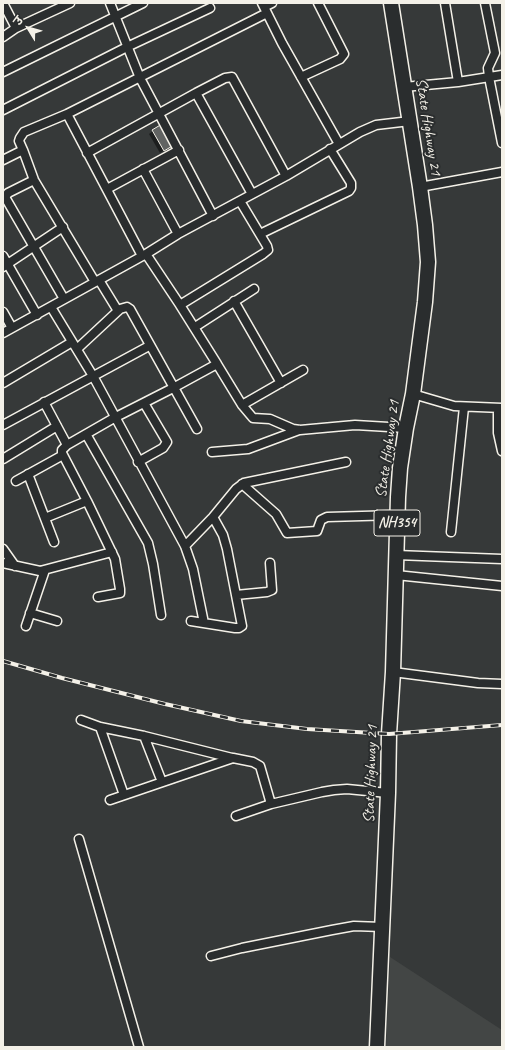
<!DOCTYPE html>
<html>
<head>
<meta charset="utf-8">
<style>
	body { margin:0 }
	#map { position:relative; width:505px; height:1050px; overflow:hidden; background:#363939; font-family:Caveat,"Playpen Sans Deva",sans-serif }
	canvas { display:block }
	.frame { position:absolute; inset:0; border:4px solid #f4f1e8; pointer-events:none }
	.north { position:absolute; left:8px; top:8px; width:40px; height:40px; -webkit-text-stroke:3px #2a2d2e; paint-order:stroke; rotate:307deg; font-size:11px; font-weight:700; line-height:16px; text-align:center; color:#f4f1e8 }
	.north::after { content:''; display:block; margin:auto; width:14px; height:18px; background:#f4f1e8; clip-path:polygon(50% 0,100% 100%,50% 72%,0 100%) }
</style>
</head>
<body>
<div id="map">
<canvas width="505" height="1050"></canvas>
<div class="frame"></div>
<div class="north">उ</div>
</div>
<script>
const g = document.querySelector('canvas').getContext('2d');
g.lineJoin = 'round';
function paint(path, color) { g.fillStyle = color; g.fill(path, 'evenodd'); }
const poly = rows => new Path2D(rows.map(r => 'M' + r).join(''));
function stroke(path, color, width, dash) { g.strokeStyle = color; g.lineWidth = width; g.lineCap = dash ? 'butt' : 'round'; g.setLineDash(dash || []); g.stroke(path); }
function write(font, color, halo, rows, align = 'center') {
  g.font = font + ' Caveat,sans-serif'; g.lineWidth = 4; g.setLineDash([]); g.textBaseline = 'middle'; g.strokeStyle = halo; g.fillStyle = color; for (const [text, x, y, turn = 0] of rows) {
    g.save(); g.translate(x, y); g.rotate((+turn || 0) * Math.PI / 180); g.textAlign = isNaN(turn) ? turn : align; if (halo) g.strokeText(text, 0, 0); g.fillText(text, 0, 0); g.restore();
  }
}
paint(poly([
	[390,957,502,1030,502,1047,386,1047]
]), '#434645');
paint(poly([
	[153,131,173,144,160,153,149,134]
]), '#0007');
const building = poly([
	[162,124,174,145,164,151,152,130,162,124]
]);
paint(building, '#616362');
stroke(building, '#f4f1e8', 1);
const minor = poly([
	[3,3,16,28],
	[110,3,140,78,213,216],
	[262,3,282,43,339,144],
	[445,3,458,82],
	[485,3,495,53,488,68,489,77,502,143],
	[264,7,272,3],
	[3,37,16,28,70,3],
	[3,72,143,3],
	[301,77,340,59,344,54,318,3],
	[404,87,458,82,502,75],
	[196,93,252,194],
	[3,110,127,47,210,8],
	[67,114,142,256],
	[23,150,34,180,95,282],
	[87,153,196,93,225,78,232,77,286,176],
	[3,160,23,150,19,141,20,138,24,132,67,114,267,13],
	[143,169,178,234],
	[34,180,8,193,5,197,64,299],
	[420,187,502,172],
	[107,189,179,150],
	[260,234,349,191,351,188,351,183,330,149],
	[146,254,180,305,263,254,268,250,267,246,240,201],
	[3,256,37,315],
	[3,267,63,227],
	[99,280,118,311],
	[234,301,281,383],
	[51,307,93,376,185,546,193,569,204,623],
	[3,312,12,328],
	[195,327,254,289],
	[3,333,146,254,178,234,286,176,360,132,376,125,410,121],
	[77,349,120,309,127,307,130,309,197,429],
	[217,364,242,405,253,418,270,419,293,429,300,430,355,425,406,428],
	[3,383,72,342],
	[413,394,454,406,502,408],
	[44,402,67,445],
	[242,405,303,370],
	[498,408,498,433,502,451],
	[3,425,149,346],
	[86,434,148,543,153,564,161,615],
	[212,452,248,449,299,430],
	[3,459,57,426],
	[138,462,163,448,167,442,144,403],
	[28,474,54,542],
	[16,481,63,455],
	[242,484,276,514,287,533,317,531,321,520,327,517,397,515],
	[45,518,87,501],
	[451,532,464,407],
	[185,546,213,517,236,489,244,483,346,462],
	[3,549,15,566],
	[396,555,502,559],
	[3,563,40,571,112,552],
	[396,575,502,586],
	[236,595,267,592,272,590,270,563],
	[98,597,120,593,120,589,115,559,87,501,62,453,62,450,67,445,114,418,173,388,217,364,180,305],
	[30,613,57,621],
	[191,621,235,628,239,628,242,626,227,549,223,535,213,517],
	[26,626,45,570],
	[393,672,478,683,502,684],
	[81,720,100,727,144,736,232,758],
	[100,727,124,795],
	[144,736,162,782],
	[110,800,233,758,253,762,260,766,271,804,322,792,334,790,347,789,388,793],
	[236,816,271,804],
	[79,839,139,1047],
	[211,956,242,948,332,930,354,926,382,927]
]);
const trunk = poly([
	[377,1047,388,793,389,734,393,672,398,497,400,468,406,428,413,394,425,302,428,262,425,225,420,187,391,3]
]);
stroke(minor, '#f4f1e8', 11);
stroke(trunk, '#f4f1e8', 17);
stroke(minor, '#2a2d2e', 8);
stroke(trunk, '#2a2d2e', 14);
const rail = poly([
	[3,661,62,678,165,704,241,721,307,729,389,734,502,725]
]);
stroke(rail, '#f4f1e8', 4);
stroke(rail, '#2a2d2e', 2.5, [8]);
for (const [x, y, w] of [
	[397,523,46]
]) { const box = new Path2D(); box.roundRect(x - w / 2, y - 13, w, 26, 3); g.fillStyle = '#2a2d2e'; g.fill(box); stroke(box, '#f4f1e8', 1); }
write('bold 15px', '#f4f1e8', null, [
	["NH354",397,523]
]);
write('16px', '#f4f1e8', '#2a2d2e', [
	["State Highway 21",428,127,81],
	["State Highway 21",388,449,-82],
	["State Highway 21",371,774,-88]
]);
</script>
</body>
</html>
